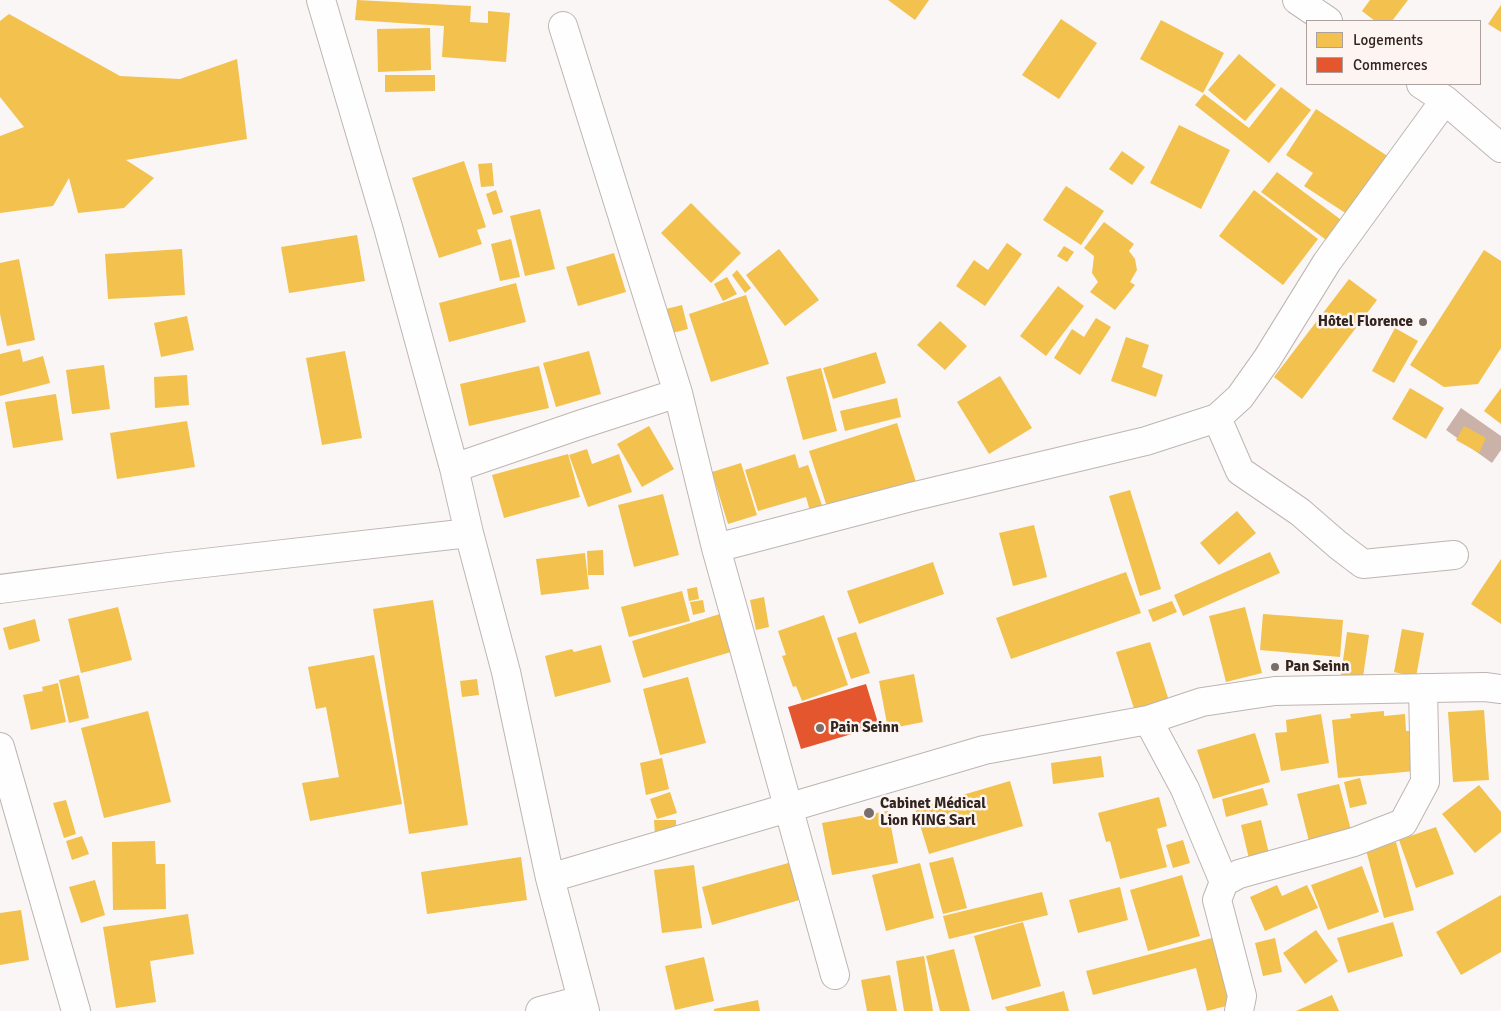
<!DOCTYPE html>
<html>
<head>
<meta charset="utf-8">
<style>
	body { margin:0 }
	#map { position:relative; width:1501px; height:1011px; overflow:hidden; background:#faf6f5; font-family:Signika,sans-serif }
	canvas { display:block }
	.legend { position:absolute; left:1306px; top:20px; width:175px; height:65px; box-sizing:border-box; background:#fdf5f2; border:1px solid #aca19e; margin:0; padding:6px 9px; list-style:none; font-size:15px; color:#32241f }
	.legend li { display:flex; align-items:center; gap:10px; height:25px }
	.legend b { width:25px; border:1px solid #aca19e }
</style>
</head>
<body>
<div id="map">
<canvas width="1501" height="1011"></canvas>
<ul class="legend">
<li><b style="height:14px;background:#f2c14e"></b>Logements</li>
<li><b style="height:14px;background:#e4572e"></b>Commerces</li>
</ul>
</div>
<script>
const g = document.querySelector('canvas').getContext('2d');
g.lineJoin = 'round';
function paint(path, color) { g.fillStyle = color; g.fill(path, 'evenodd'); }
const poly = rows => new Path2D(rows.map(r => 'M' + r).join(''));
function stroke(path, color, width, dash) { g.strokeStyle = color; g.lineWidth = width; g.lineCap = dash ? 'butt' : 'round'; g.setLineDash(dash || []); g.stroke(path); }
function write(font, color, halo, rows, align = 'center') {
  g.font = font + ' Signika,sans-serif'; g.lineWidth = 5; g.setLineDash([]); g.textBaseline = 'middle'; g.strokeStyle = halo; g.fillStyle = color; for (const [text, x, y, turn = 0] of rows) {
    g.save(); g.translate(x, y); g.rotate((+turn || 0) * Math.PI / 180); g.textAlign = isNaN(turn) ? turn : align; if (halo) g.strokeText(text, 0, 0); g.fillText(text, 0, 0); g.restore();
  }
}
paint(poly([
	[1461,408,1501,436,1501,450,1492,463,1446,430]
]), '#cab2a9');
paint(poly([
	[357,0,471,6,470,22,488,23,488,11,510,13,506,62,442,57,444,26,355,20],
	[888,0,929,0,915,20],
	[1370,0,1408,0,1392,21,1375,21,1362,11],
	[1501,5,1501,32,1488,24],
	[9,14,120,76,180,79,237,59,247,139,126,160,154,178,124,208,78,213,69,178,53,206,0,213,0,136,24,127,0,97,0,21],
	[1061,19,1097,43,1059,99,1022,75],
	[1161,20,1224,53,1203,93,1140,59],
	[430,28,431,70,378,72,377,29],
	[1239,54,1276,85,1245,121,1208,90],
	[385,75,435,75,435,91,385,92],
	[1281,87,1311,110,1269,163,1195,105,1204,94,1249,128],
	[1316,109,1392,159,1353,218,1304,186,1313,173,1286,155],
	[1179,125,1230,150,1201,209,1150,183],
	[1122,151,1145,167,1132,185,1109,169],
	[464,161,486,227,477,230,482,244,439,258,412,178],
	[492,163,494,186,481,187,478,164],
	[1277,172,1344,222,1329,242,1261,192],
	[1066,186,1104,211,1081,245,1043,220],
	[496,190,503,212,493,215,486,194],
	[1254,190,1318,239,1283,285,1219,236],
	[691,203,741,253,711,283,661,233],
	[540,209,555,269,525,276,510,216],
	[1104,222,1134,244,1129,251,1135,259,1137,270,1130,282,1135,285,1115,310,1090,292,1098,282,1092,273,1094,256,1084,248],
	[357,235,365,281,289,293,281,247],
	[511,239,520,277,500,281,491,244],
	[1007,243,1022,254,985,306,956,286,974,260,988,270],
	[1064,246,1074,252,1067,262,1057,256],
	[182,249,185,295,108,299,105,254],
	[779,249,819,300,785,326,746,275],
	[1484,250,1501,261,1501,348,1478,384,1444,387,1410,365],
	[614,253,626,292,578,306,566,267],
	[19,259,35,340,7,346,0,314,0,263],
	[737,270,751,288,745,293,732,275],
	[727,277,737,294,723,301,714,284],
	[1349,279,1377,300,1302,399,1274,377],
	[516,283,526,322,449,342,439,303],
	[1058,286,1084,306,1046,356,1020,336],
	[746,295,769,364,711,382,689,314],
	[682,305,688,329,672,333,666,309],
	[187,316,194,350,161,357,154,323],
	[1096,318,1111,327,1080,375,1054,358,1072,329,1084,337],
	[940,321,967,346,945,370,917,345],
	[1395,328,1418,341,1394,383,1372,371],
	[1126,337,1149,345,1142,367,1163,375,1156,397,1111,381],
	[20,349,23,362,43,356,50,383,0,396,0,354],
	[345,351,362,438,322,445,306,358],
	[589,351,601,394,556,407,543,363],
	[876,352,886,383,833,399,823,368],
	[104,365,110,409,72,414,66,370],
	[539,366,549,408,469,426,460,384],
	[821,368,837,431,803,440,786,377],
	[187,375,189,405,155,408,154,377],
	[1000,376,1032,428,989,454,957,402],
	[1410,388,1444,408,1426,439,1392,419],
	[1501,388,1501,424,1484,411],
	[56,394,63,440,13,448,5,402],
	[897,398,901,417,845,431,840,411],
	[187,421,195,467,117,479,110,433],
	[897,423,916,482,828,510,809,451],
	[649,426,674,469,642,487,617,444],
	[1464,426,1486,438,1479,453,1456,440],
	[587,449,592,464,619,454,632,492,588,507,569,455],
	[568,454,580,497,504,518,492,475],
	[795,454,799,468,808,465,825,514,812,518,806,497,758,511,745,470],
	[741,463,757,515,728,524,712,472],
	[1130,490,1161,589,1140,596,1109,496],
	[663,494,679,555,634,567,618,505],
	[1237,511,1256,533,1219,565,1200,543],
	[1034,525,1047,577,1013,586,999,533],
	[603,550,604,575,588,575,587,551],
	[1270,552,1280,573,1183,616,1174,595],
	[585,553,589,589,541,595,536,559],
	[1501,559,1501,624,1471,604],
	[933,562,944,594,859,624,847,591],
	[1126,572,1141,613,1011,659,996,618],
	[697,587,699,599,689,601,687,589],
	[682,591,690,621,629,637,621,607],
	[764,597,769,627,756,630,750,600],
	[433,600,468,825,409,834,373,609],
	[703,600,705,612,693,615,690,602],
	[1172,601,1177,612,1153,622,1148,610],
	[118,607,132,660,81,673,68,619],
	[1245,607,1262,673,1226,682,1209,616],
	[720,614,731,652,643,678,632,641],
	[1263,614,1343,620,1340,657,1260,650],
	[824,615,848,685,802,701,796,686,793,687,782,656,786,655,778,631],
	[35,619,40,641,9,650,3,628],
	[1402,629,1424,633,1416,677,1394,672],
	[856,632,870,673,851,679,837,638],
	[1347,632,1369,635,1362,684,1340,681],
	[1150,642,1171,707,1137,718,1116,652],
	[601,645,611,682,555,697,545,656,572,649,574,652],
	[374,655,402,804,310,821,302,783,339,777,326,707,316,709,308,667],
	[914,674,923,722,888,729,879,681],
	[79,675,89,718,69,723,59,680],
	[688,677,706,743,660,755,643,689],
	[477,679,479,695,462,697,460,681],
	[58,683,66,722,31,730,23,695,43,691,42,687],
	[1484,710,1489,780,1453,782,1448,712],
	[148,711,171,802,104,818,81,728],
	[1384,711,1384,716,1405,714,1406,731,1411,731,1415,771,1338,778,1332,720,1351,718,1350,714],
	[1321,714,1329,763,1281,771,1275,733,1287,732,1286,720],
	[1255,733,1270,782,1213,799,1197,750],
	[1101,756,1104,777,1053,784,1051,763],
	[662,758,669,789,646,795,640,763],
	[1360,778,1367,804,1350,808,1344,782],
	[1010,781,1023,826,929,854,915,809],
	[1339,784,1352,834,1310,845,1297,794],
	[1479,785,1501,812,1501,832,1475,853,1442,814],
	[1263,788,1268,805,1226,817,1222,799],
	[670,792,677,813,657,819,650,799],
	[1159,797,1167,826,1157,829,1167,867,1120,879,1110,841,1106,842,1098,813],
	[66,800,76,834,64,838,53,803],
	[888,811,898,863,832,875,822,823],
	[654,820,676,820,676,834,655,834],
	[1261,820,1270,858,1250,863,1241,825],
	[1436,827,1454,874,1416,888,1399,840],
	[82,836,89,854,72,860,66,841],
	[1183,840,1190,863,1173,868,1166,845],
	[155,841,156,864,165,864,166,909,113,910,112,842],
	[1396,842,1414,910,1384,918,1366,850],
	[521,857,527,900,427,914,421,872],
	[953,857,967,908,943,914,929,863],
	[792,862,803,899,712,925,702,887],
	[920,863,934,918,886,931,872,875],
	[694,865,702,928,662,933,654,870],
	[1362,866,1379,912,1328,930,1311,885],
	[1182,875,1200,936,1148,951,1130,890],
	[95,880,105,915,81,923,69,887],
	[1277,885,1282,896,1307,885,1318,908,1265,931,1250,897],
	[1120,887,1128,920,1078,933,1069,900],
	[1042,892,1048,915,949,939,943,916],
	[1501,895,1501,952,1461,975,1436,932],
	[21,910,29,960,0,965,0,913],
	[188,914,194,954,150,961,156,1002,116,1008,103,927],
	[1023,922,1041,986,992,1000,974,936],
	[1393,922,1403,956,1348,973,1337,938],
	[1316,930,1338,961,1305,984,1283,953],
	[1212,938,1230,1005,1207,1011,1196,968,1093,995,1086,971],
	[1275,938,1282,972,1263,976,1255,943],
	[954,949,970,1011,940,1011,926,956],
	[924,956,933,1011,904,1011,896,961],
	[704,957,714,1001,675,1010,665,966],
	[890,975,897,1011,867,1011,861,980],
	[1064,991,1069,1011,1007,1011,1005,1007],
	[1332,995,1339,1011,1296,1011],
	[758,1000,760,1011,714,1011,714,1009]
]), '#f2c14e');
paint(poly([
	[866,684,879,726,801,749,788,707]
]), '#e4572e');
const minor = poly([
	[321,0,388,227,454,468,469,533,506,672,550,878,585,1011],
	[1297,0,1328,21],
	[563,26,678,393,716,548,835,975],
	[1421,84,1445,100,1501,148],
	[1217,418,1240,471,1300,512,1338,545,1363,564,1454,555],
	[454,468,579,425,678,393],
	[716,548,911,497,1146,441,1217,418,1240,397,1267,359,1327,262,1445,100],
	[0,589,169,567,469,533],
	[1148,720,1185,789,1224,882],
	[0,747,76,1011],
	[550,878,984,750,1148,720,1202,702,1275,691,1485,687,1501,689],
	[540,1011,582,1000],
	[1239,1011,1242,996,1217,900,1224,882,1239,874,1354,842,1403,823,1425,782,1423,688]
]);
stroke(minor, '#beb5b2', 30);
stroke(minor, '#fefefe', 28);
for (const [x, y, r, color] of [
	[1423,322,5,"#786e6a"],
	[1275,667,5,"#786e6a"],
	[820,728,5,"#786e6a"],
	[869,813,6,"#786e6a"]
]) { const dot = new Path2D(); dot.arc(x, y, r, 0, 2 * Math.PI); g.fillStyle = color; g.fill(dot); stroke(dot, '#fdf5f2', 2); }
write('bold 15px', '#32241f', '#fdf5f2', [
	["Hôtel Florence",1413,322,"right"],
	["Pan Seinn",1285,667],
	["Pain Seinn",830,728],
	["Cabinet Médical",880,804],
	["Lion KING Sarl",880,821]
], 'left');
</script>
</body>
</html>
